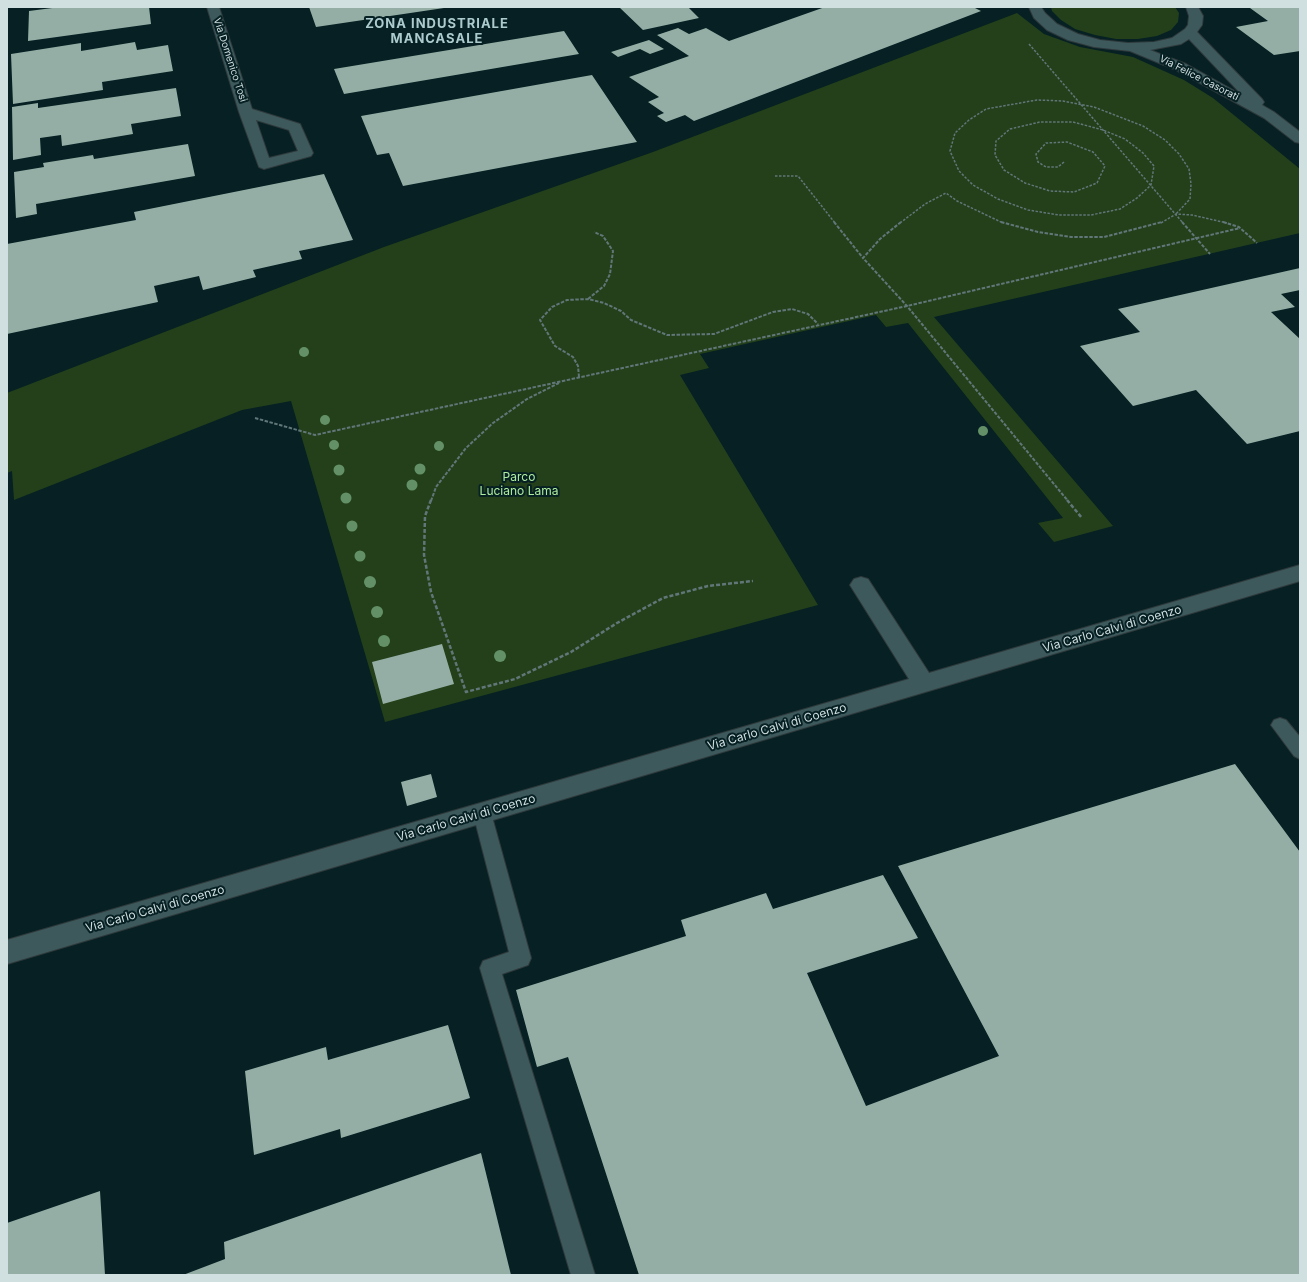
<!DOCTYPE html>
<html>
<head>
<meta charset="utf-8">
<style>
	body { margin:0 }
	#map { position:relative; width:1307px; height:1282px; overflow:hidden; background:#062023; font-family:Inter,sans-serif }
	canvas { display:block }
	.frame { position:absolute; inset:0; border:8px solid #d0dfe0; pointer-events:none }
</style>
</head>
<body>
<div id="map">
<canvas width="1307" height="1282"></canvas>
<div class="frame"></div>
</div>
<script>
const g = document.querySelector('canvas').getContext('2d');
g.lineJoin = 'round';
function paint(path, color) { g.fillStyle = color; g.fill(path, 'evenodd'); }
const poly = rows => new Path2D(rows.map(r => 'M' + r).join(''));
function stroke(path, color, width, dash) { g.strokeStyle = color; g.lineWidth = width; g.lineCap = dash ? 'butt' : 'round'; g.setLineDash(dash || []); g.stroke(path); }
function write(font, color, halo, rows, align = 'center') {
  g.font = font + ' Inter,sans-serif'; g.lineWidth = 4; g.setLineDash([]); g.textBaseline = 'middle'; g.strokeStyle = halo; g.fillStyle = color; for (const [text, x, y, turn = 0] of rows) {
    g.save(); g.translate(x, y); g.rotate((+turn || 0) * Math.PI / 180); g.textAlign = isNaN(turn) ? turn : align; if (halo) g.strokeText(text, 0, 0); g.fillText(text, 0, 0); g.restore();
  }
}
paint(poly([
	[1051,7,1175,7,1179,13,1178,22,1171,30,1157,36,1138,39,1116,39,1095,35,1075,29,1061,20,1052,11],
	[1017,13,1044,34,1080,47,1133,57,1184,80,1213,98,1300,169,1300,233,934,317,1113,526,1054,542,1038,523,1063,518,908,323,886,327,876,315,700,354,709,368,680,375,818,605,385,722,291,401,242,410,14,500,12,471,7,473,7,393,384,247,653,152]
]), '#23401a');
paint(poly([
	[60,7,149,7,151,24,28,41,29,11],
	[309,7,444,7,444,8,316,27],
	[619,7,688,7,699,18,643,30],
	[825,7,973,7,981,11,694,121,685,115,666,122,657,116,664,113,648,102,659,97,629,77,689,56,657,35,678,28,689,34,706,28,729,41],
	[1258,7,1300,7,1300,51,1274,55,1236,27,1268,21,1250,8],
	[564,31,579,54,344,94,334,69],
	[649,40,664,49,650,54,640,49,618,57,611,52],
	[135,42,137,50,168,45,173,71,102,82,103,90,13,104,11,54,81,43,81,51],
	[592,75,637,142,403,186,389,153,377,155,361,116],
	[176,88,181,116,131,124,133,134,62,146,61,135,40,138,41,155,13,160,12,107,38,103,38,108],
	[188,144,195,176,36,204,37,214,16,218,14,172,44,167,43,163,93,155,94,159],
	[324,174,353,240,299,251,302,259,253,270,256,277,203,290,199,276,154,286,158,302,7,334,7,244,136,220,134,212],
	[1300,268,1300,290,1281,294,1295,307,1271,312,1300,339,1300,431,1247,444,1196,390,1133,406,1080,346,1140,332,1118,309],
	[442,644,454,684,383,704,372,662],
	[1235,764,1300,852,1300,1275,639,1275,568,1057,537,1067,516,990,686,936,681,920,766,893,773,909,883,875,918,938,807,973,866,1106,999,1056,898,866],
	[431,774,437,797,407,806,401,782],
	[448,1025,470,1098,341,1138,340,1129,254,1155,245,1071,326,1047,328,1060],
	[481,1153,511,1275,183,1275,225,1259,224,1242],
	[100,1191,105,1275,7,1275,7,1223]
]), '#94aea5');
const service = poly([
	[1280,718,1286,720,1300,737,1300,759,1294,756,1271,725,1274,720,1280,718],
	[482,805,489,807,491,813,531,958,528,965,502,974,595,1275,571,1275,480,968,483,961,509,952,473,813,475,807,482,805]
]);
const minor = poly([
	[207,7,219,7,252,109,300,124,313,153,311,156,264,169,259,167,239,112,207,7],
	[256,120,289,130,298,151,269,158,256,120],
	[1029,7,1041,7,1045,13,1057,24,1078,34,1100,40,1128,43,1154,42,1172,38,1185,29,1188,25,1189,16,1186,7,1198,7,1203,16,1202,25,1197,32,1262,99,1264,102,1262,105,1274,112,1300,132,1300,143,1295,142,1264,118,1176,70,1130,51,1094,47,1068,40,1047,30,1034,18,1029,7],
	[1189,39,1242,95,1186,64,1150,50,1181,44,1189,39],
	[1300,565,1300,581,7,964,7,940,909,679,850,585,854,579,861,577,868,579,929,673,1300,565]
]);
stroke(service, '#2e393b', 2);
stroke(minor, '#2e393b', 2);
stroke(poly([
	[1029,44,1183,223],
	[1064,162,1058,167,1046,167,1038,162,1036,154,1046,143,1067,142,1093,152,1105,166,1097,183,1074,192,1050,191,1025,183,1004,170,995,155,996,141,1010,129,1040,122,1073,122,1103,130,1125,139,1143,153,1154,166,1151,185,1137,198,1120,209,1091,215,1059,215,1028,210,998,199,973,185,959,171,950,151,955,133,969,120,986,109,1037,100,1063,101,1094,107,1143,126,1165,140,1179,154,1189,169,1191,184,1190,199,1176,214],
	[775,176,798,176,835,223],
	[900,223,925,204,946,193,957,201,1003,223],
	[1161,223,1176,214,1192,215,1227,223]
]), '#617679', 1.5, [2.5, 1.5]);
stroke(poly([
	[834,222,863,258],
	[901,222,880,239,863,258,907,306,1068,501],
	[1001,222,1038,232,1071,237,1104,237,1162,222],
	[1182,222,1210,254],
	[1223,222,1239,227,1257,243],
	[588,299,604,286,610,274,613,251,603,236,594,232],
	[579,377,578,366,573,357,555,346,540,320,552,307,567,300,588,299,604,303,621,311,631,320,667,335,714,334,773,312,792,309,808,314,818,324],
	[255,418,315,435,907,306,1240,228],
	[431,501,436,487,466,448,493,423,527,399,559,383]
]), '#617679', 2, [3.5, 1.5]);
stroke(poly([
	[431,500,425,516,424,555,431,592,466,692,515,679,571,652,617,623,663,598,708,586,753,581],
	[1067,500,1082,518]
]), '#617679', 2.5, [4, 2]);
paint(service, '#3e595c');
paint(minor, '#3e595c');
g.fillStyle = '#639066';
for (const [x, y, r] of [
	[304,352,5],
	[325,420,5],
	[983,431,5],
	[334,445,5],
	[439,446,5],
	[420,469,5.5],
	[339,470,5.5],
	[412,485,5.5],
	[346,498,5.5],
	[352,526,5.5],
	[360,556,5.5],
	[370,582,6],
	[377,612,6],
	[384,641,6],
	[500,656,6]
]) { g.beginPath(); g.arc(x, y, r, 0, 2 * Math.PI); g.fill(); }
write('10px', '#d0dfe0', '#062023', [
	["Via Domenico Tosi",230,60,72],
	["Via Felice Casorati",1199,78,27]
]);
write('12px', '#afec9d', '#062023', [
	["Parco",519,477],
	["Luciano Lama",519,491]
]);
write('12px', '#d0dfe0', '#062023', [
	["Via Carlo Calvi di Coenzo",1112,629,-16],
	["Via Carlo Calvi di Coenzo",777,727,-16],
	["Via Carlo Calvi di Coenzo",466,818,-16],
	["Via Carlo Calvi di Coenzo",155,909,-16]
]);
g.letterSpacing = '1px';
write('bold 13px', '#adcbce', '#062023', [
	["ZONA INDUSTRIALE",437,24],
	["MANCASALE",437,39]
]);
g.letterSpacing = '0px';
</script>
</body>
</html>
